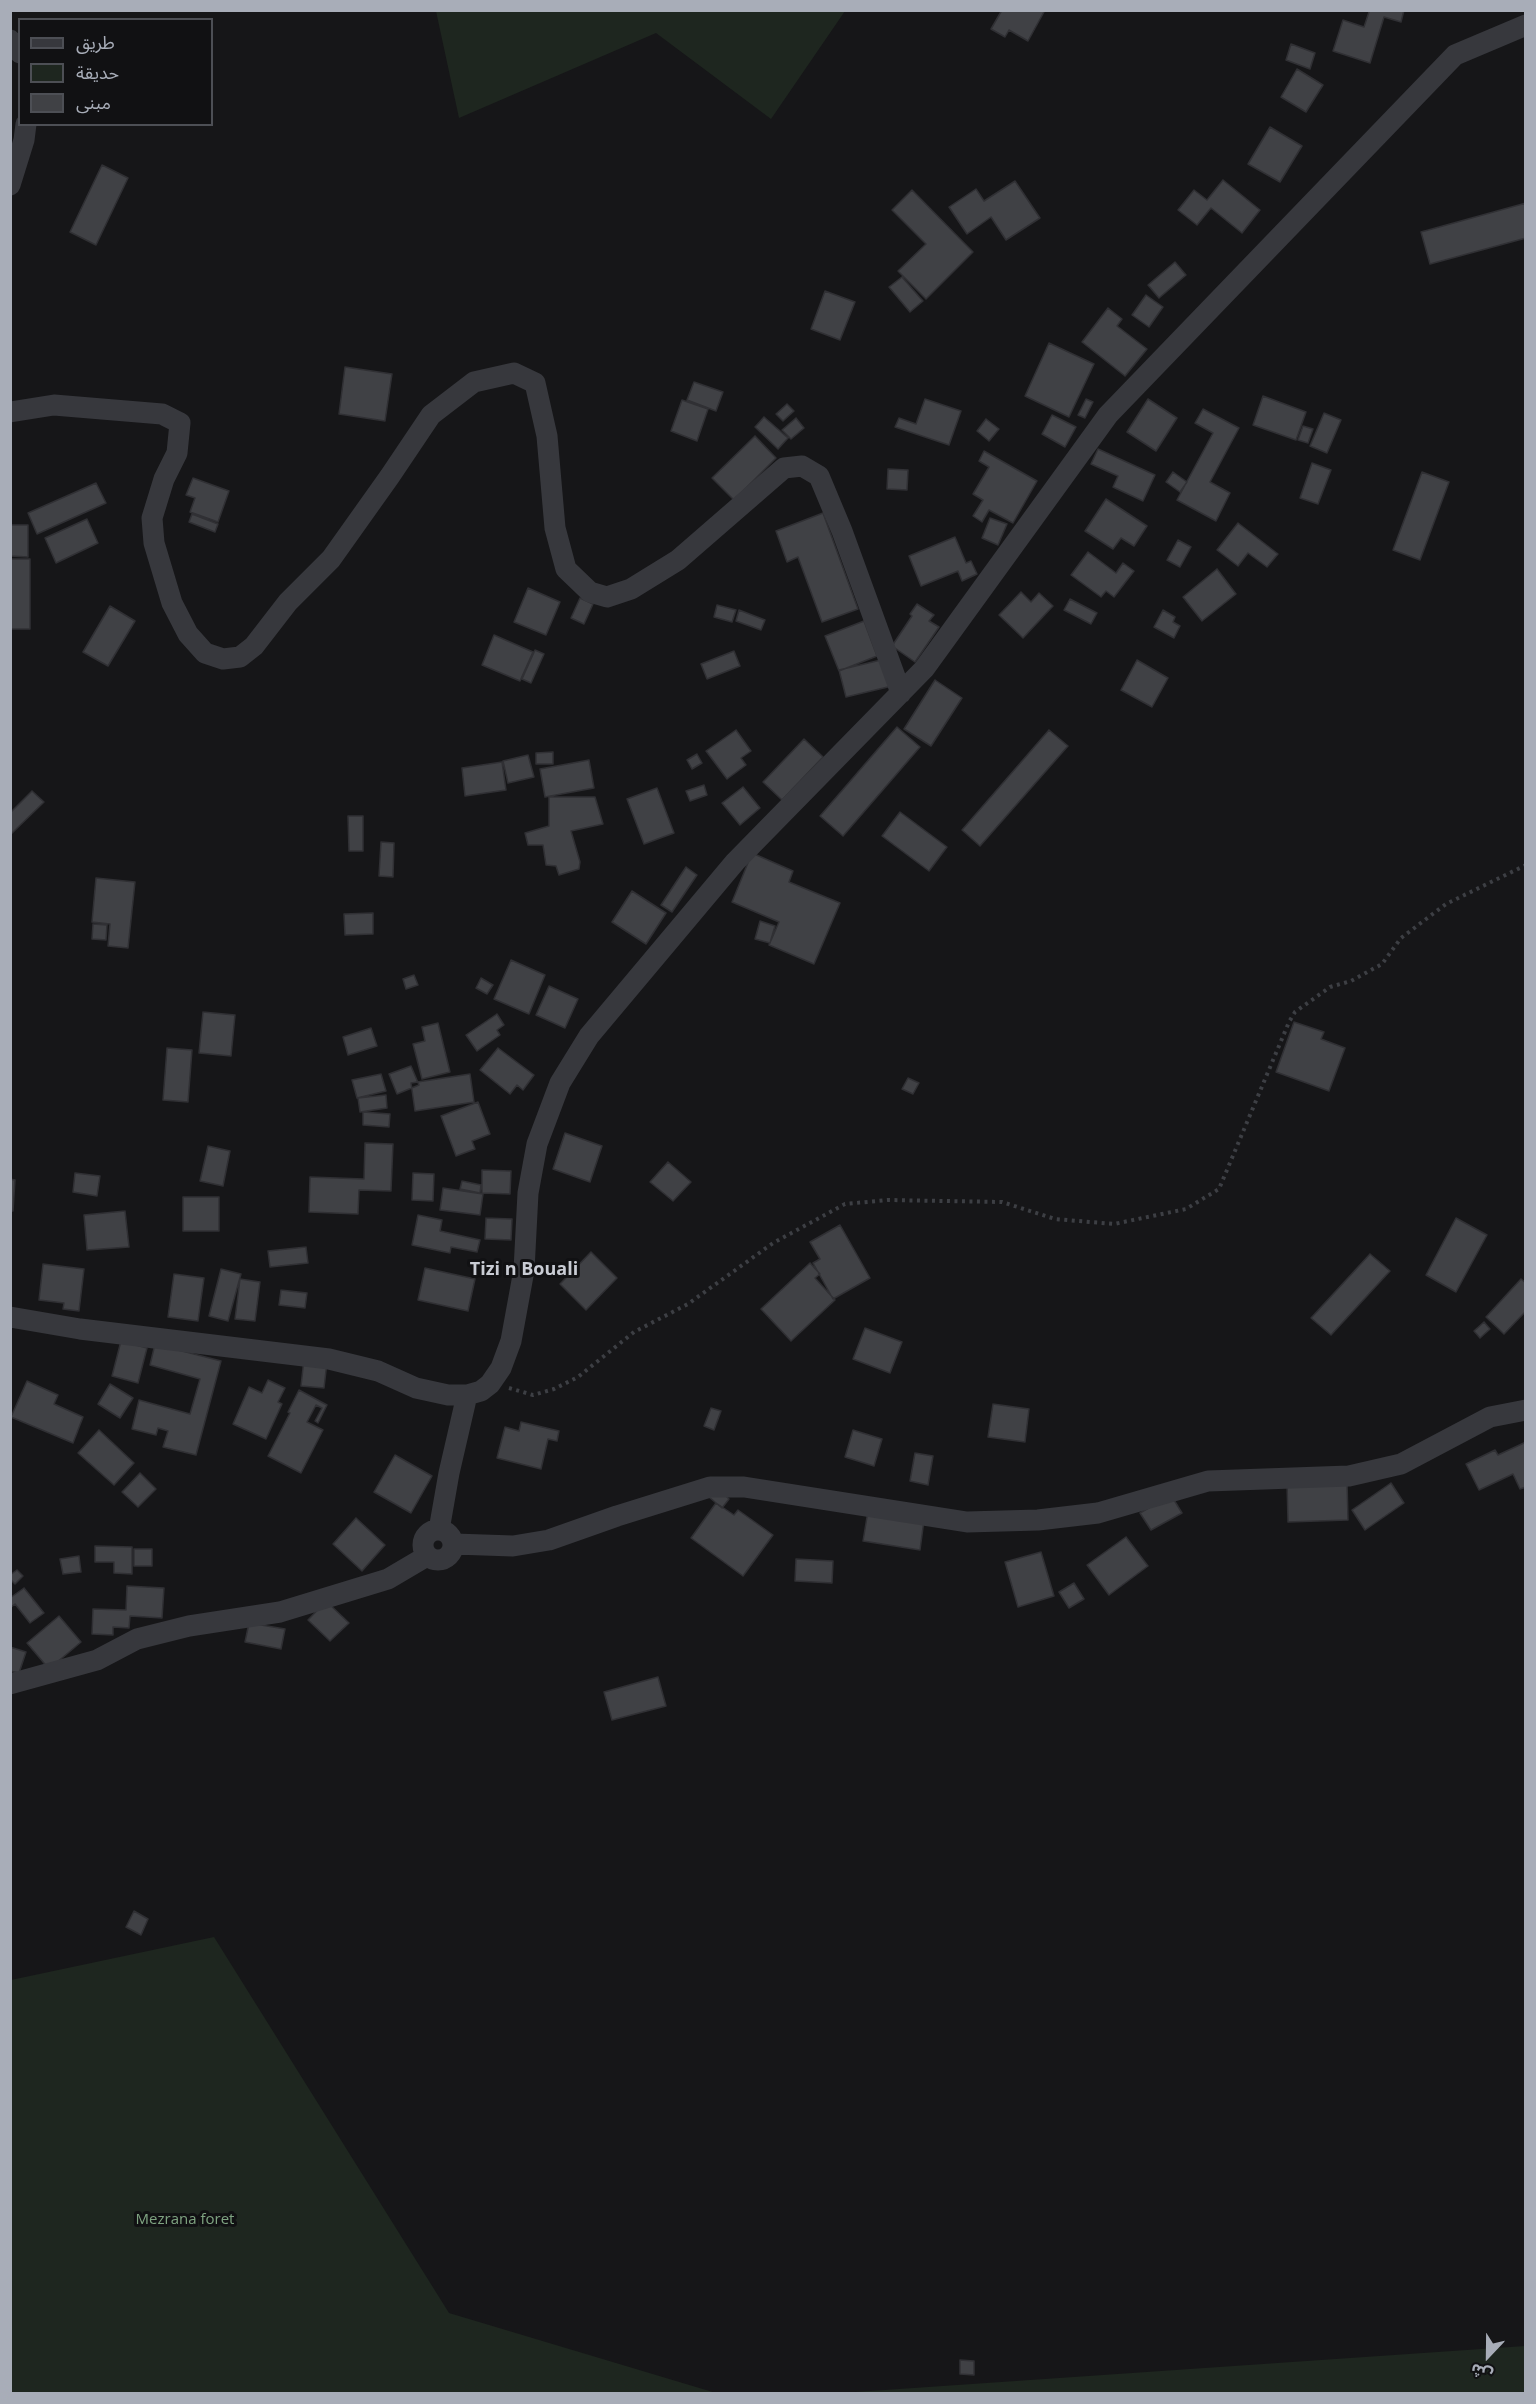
<!DOCTYPE html>
<html>
<head>
<meta charset="utf-8">
<style>
	body { margin:0 }
	#map { position:relative; width:1536px; height:2404px; overflow:hidden; background:#161618; font-family:"Open Sans","Noto Sans Arabic",sans-serif }
	canvas { display:block }
	.frame { position:absolute; inset:0; border:12px solid #a8adb8; pointer-events:none }
	.legend { position:absolute; left:18px; top:18px; width:195px; height:108px; box-sizing:border-box; background:#111113; border:2px solid #4d4f55; margin:0; padding:8px 10px; list-style:none; font-size:18px; color:#a8adb8 }
	.legend li { display:flex; align-items:center; gap:12px; height:30px }
	.legend b { width:30px; border:2px solid #4d4f55 }
	.north { position:absolute; left:1458px; top:2326px; width:60px; height:60px; -webkit-text-stroke:4px #111113; paint-order:stroke; rotate:202deg; font-size:16px; font-weight:700; line-height:24px; text-align:center; color:#a8adb8 }
	.north::after { content:''; display:block; margin:auto; width:21px; height:27px; background:#a8adb8; clip-path:polygon(50% 0,100% 100%,50% 72%,0 100%) }
</style>
</head>
<body>
<div id="map">
<canvas width="1536" height="2404"></canvas>
<div class="frame"></div>
<ul class="legend">
<li><b style="height:8px;background:#37383d"></b>طريق</li>
<li><b style="height:16px;background:#1e261f"></b>حديقة</li>
<li><b style="height:16px;background:#404145"></b>مبنى</li>
</ul>
<div class="north">ش</div>
</div>
<script>
const g = document.querySelector('canvas').getContext('2d');
g.lineJoin = 'round';
function paint(path, color) { g.fillStyle = color; g.fill(path, 'evenodd'); }
const poly = rows => new Path2D(rows.map(r => 'M' + r).join(''));
function stroke(path, color, width, dash) { g.strokeStyle = color; g.lineWidth = width; g.lineCap = dash ? 'butt' : 'round'; g.setLineDash(dash || []); g.stroke(path); }
function write(font, color, halo, rows, align = 'center') {
  g.font = font + ' "Open Sans",sans-serif'; g.lineWidth = 6; g.setLineDash([]); g.textBaseline = 'middle'; g.strokeStyle = halo; g.fillStyle = color; for (const [text, x, y, turn = 0] of rows) {
    g.save(); g.translate(x, y); g.rotate((+turn || 0) * Math.PI / 180); g.textAlign = isNaN(turn) ? turn : align; if (halo) g.strokeText(text, 0, 0); g.fillText(text, 0, 0); g.restore();
  }
}
paint(poly([
	[436,11,436,10,845,11,771,119,656,33,459,118],
	[214,1937,449,2313,716,2393,11,2393,11,1980],
	[1525,2346,1525,2393,841,2393]
]), '#1e261f');
const building = poly([
	[1002,10,1045,10,1028,41,1009,30,1005,37,991,29,1002,10],
	[1366,10,1404,10,1401,22,1384,17,1370,63,1333,51,1343,20,1364,27,1369,12,1366,10],
	[1291,44,1315,53,1310,69,1286,60,1291,44],
	[1297,69,1323,85,1306,112,1281,97,1297,69],
	[1270,127,1302,146,1280,182,1248,164,1270,127],
	[102,165,128,178,96,245,70,232,102,165],
	[1223,180,1260,210,1242,233,1211,208,1197,225,1178,210,1194,190,1207,200,1223,180],
	[1015,181,1040,218,1006,240,991,217,967,234,949,207,976,189,984,201,1015,181],
	[912,190,973,252,926,299,898,271,926,244,892,210,912,190],
	[1526,203,1526,238,1430,264,1421,232,1526,203],
	[1175,262,1186,275,1159,298,1148,285,1175,262],
	[902,277,923,301,910,312,889,287,902,277],
	[825,291,855,302,840,340,811,329,825,291],
	[1146,295,1163,307,1149,327,1132,315,1146,295],
	[1108,308,1122,319,1117,326,1147,349,1125,376,1082,342,1108,308],
	[1049,343,1094,364,1069,417,1025,396,1049,343],
	[345,367,392,374,385,421,339,414,345,367],
	[694,382,723,392,716,411,687,400,694,382],
	[1263,396,1306,412,1296,440,1253,425,1263,396],
	[925,399,961,411,949,445,895,427,899,418,916,424,925,399],
	[1086,399,1093,402,1085,418,1078,415,1086,399],
	[1148,399,1177,418,1156,451,1127,432,1148,399],
	[682,400,708,409,697,441,671,431,682,400],
	[787,404,794,411,783,421,776,414,787,404],
	[1203,409,1239,428,1210,482,1230,493,1216,521,1177,500,1213,433,1195,423,1203,409],
	[1324,413,1341,420,1327,453,1310,446,1324,413],
	[1052,415,1076,427,1065,447,1042,434,1052,415],
	[764,417,788,438,778,449,755,427,764,417],
	[796,418,804,428,791,439,782,430,796,418],
	[986,419,999,429,989,441,977,431,986,419],
	[1303,426,1313,429,1308,443,1298,440,1303,426],
	[755,436,776,458,734,500,712,478,755,436],
	[1098,449,1155,475,1143,501,1113,487,1118,476,1091,464,1098,449],
	[984,451,1037,481,1013,523,989,510,982,522,973,516,983,500,973,494,989,467,979,461,984,451],
	[1312,463,1331,470,1318,504,1300,498,1312,463],
	[888,469,908,470,907,490,887,489,888,469],
	[1173,472,1187,482,1180,492,1166,482,1173,472],
	[1422,472,1449,482,1420,560,1393,550,1422,472],
	[193,478,229,491,218,522,190,512,195,498,186,495,193,478],
	[96,483,106,503,37,534,28,513,96,483],
	[1106,499,1147,526,1134,546,1121,538,1113,549,1085,531,1106,499],
	[823,513,858,609,822,622,798,557,787,562,776,531,823,513],
	[192,514,218,524,215,532,189,522,192,514],
	[990,518,1007,524,998,545,982,538,990,518],
	[87,519,98,543,56,563,45,538,87,519],
	[1238,523,1278,554,1267,567,1248,553,1238,566,1217,550,1238,523],
	[10,525,28,525,28,557,10,556,10,525],
	[955,537,966,563,971,561,977,574,962,581,958,571,921,586,909,556,955,537],
	[1178,540,1191,547,1180,567,1167,560,1178,540],
	[1088,552,1116,573,1123,563,1134,571,1114,597,1106,591,1101,597,1071,575,1088,552],
	[10,559,30,559,30,629,10,629,10,559],
	[1217,569,1236,594,1202,621,1183,597,1217,569],
	[528,588,560,602,546,635,514,622,528,588],
	[1021,592,1031,602,1039,593,1053,606,1023,638,999,615,1021,592],
	[580,598,593,604,584,624,571,618,580,598],
	[1070,599,1097,613,1091,624,1064,610,1070,599],
	[917,604,934,615,929,621,939,627,915,662,892,646,912,616,910,614,917,604],
	[717,605,736,610,732,622,714,617,717,605],
	[110,606,135,621,108,666,83,652,110,606],
	[739,610,765,620,761,630,736,621,739,610],
	[1163,610,1175,617,1173,622,1180,626,1174,638,1154,627,1163,610],
	[864,621,877,656,839,671,825,636,864,621],
	[494,635,533,652,520,681,482,665,494,635],
	[535,650,544,654,531,683,522,679,535,650],
	[734,651,740,666,707,679,701,664,734,651],
	[885,659,892,686,846,697,839,670,885,659],
	[1137,660,1168,678,1152,707,1121,690,1137,660],
	[935,680,962,698,931,746,904,729,935,680],
	[897,727,920,747,843,836,820,816,897,727],
	[736,730,751,751,741,758,746,765,727,779,706,751,736,730],
	[1049,730,1068,746,980,846,962,830,1049,730],
	[804,739,823,757,782,800,763,782,804,739],
	[553,752,553,764,536,764,536,753,553,752],
	[697,754,702,763,692,769,687,760,697,754],
	[528,755,534,777,508,783,503,761,528,755],
	[589,760,594,788,545,797,540,769,589,760],
	[502,762,506,790,465,796,462,768,502,762],
	[704,785,707,795,690,801,686,791,704,785],
	[743,787,760,808,740,825,722,803,743,787],
	[657,788,674,833,644,844,627,799,657,788],
	[32,791,44,802,10,835,10,813,32,791],
	[549,797,595,797,603,824,571,831,580,862,579,869,559,875,556,866,546,865,543,845,528,845,525,833,549,826,549,797],
	[900,812,947,847,929,871,882,836,900,812],
	[348,816,363,816,363,851,349,851,348,816],
	[381,842,394,843,393,877,379,876,381,842],
	[752,853,793,871,789,882,840,903,814,964,769,945,779,922,732,902,752,853],
	[686,867,697,875,672,912,661,905,686,867],
	[96,878,135,882,128,948,108,946,110,924,92,922,96,878],
	[632,891,666,913,646,944,612,922,632,891],
	[373,913,373,934,345,935,344,914,373,913],
	[760,921,775,926,770,943,755,939,760,921],
	[93,924,107,925,106,940,92,939,93,924],
	[511,960,545,975,529,1014,494,999,511,960],
	[414,975,418,985,406,989,403,979,414,975],
	[481,978,493,985,487,994,476,988,481,978],
	[549,986,578,999,565,1028,536,1015,549,986],
	[203,1012,235,1015,231,1056,199,1053,203,1012],
	[497,1014,504,1025,497,1030,500,1035,477,1051,466,1035,497,1014],
	[1294,1022,1324,1032,1321,1039,1345,1048,1329,1091,1276,1072,1294,1022],
	[438,1023,450,1072,422,1079,413,1044,425,1041,422,1027,438,1023],
	[371,1028,377,1046,348,1055,343,1037,371,1028],
	[167,1048,192,1050,188,1102,163,1100,167,1048],
	[498,1048,534,1075,523,1090,517,1085,510,1094,480,1070,498,1048],
	[411,1066,419,1085,397,1094,389,1074,411,1066],
	[381,1074,386,1091,357,1098,352,1080,381,1074],
	[470,1074,474,1102,415,1111,411,1083,470,1074],
	[908,1078,919,1083,913,1094,902,1089,908,1078],
	[386,1095,387,1108,360,1112,358,1098,386,1095],
	[478,1102,490,1134,472,1141,475,1149,456,1156,441,1116,478,1102],
	[363,1112,390,1114,389,1127,363,1125,363,1112],
	[565,1133,602,1146,590,1182,553,1169,565,1133],
	[365,1143,393,1144,391,1191,359,1190,358,1214,309,1212,310,1177,364,1179,365,1143],
	[208,1146,230,1151,223,1186,200,1181,208,1146],
	[668,1162,691,1182,673,1201,650,1182,668,1162],
	[482,1170,511,1171,510,1194,482,1193,482,1170],
	[75,1173,100,1176,97,1196,73,1192,75,1173],
	[413,1173,434,1174,433,1201,412,1200,413,1173],
	[10,1179,15,1180,13,1211,10,1211,10,1179],
	[462,1181,481,1185,480,1193,460,1189,462,1181],
	[443,1188,483,1194,480,1215,440,1210,443,1188],
	[183,1197,219,1197,219,1231,183,1231,183,1197],
	[125,1211,129,1247,87,1250,84,1215,125,1211],
	[418,1215,442,1220,440,1231,480,1240,477,1252,451,1247,450,1253,412,1245,418,1215],
	[486,1218,512,1219,511,1240,485,1239,486,1218],
	[1456,1218,1487,1235,1456,1292,1426,1275,1456,1218],
	[840,1225,870,1278,833,1299,813,1263,820,1259,810,1242,840,1225],
	[306,1247,308,1263,270,1267,268,1251,306,1247],
	[591,1252,617,1278,586,1310,560,1284,591,1252],
	[1370,1254,1390,1271,1331,1335,1311,1318,1370,1254],
	[810,1263,820,1274,815,1278,835,1300,791,1341,761,1309,810,1263],
	[43,1264,84,1269,79,1311,63,1309,64,1303,39,1300,43,1264],
	[425,1268,475,1279,468,1311,418,1300,425,1268],
	[221,1269,241,1274,228,1321,209,1316,221,1269],
	[174,1274,204,1278,198,1321,168,1317,174,1274],
	[240,1279,260,1282,255,1321,235,1319,240,1279],
	[1521,1279,1526,1283,1526,1311,1504,1334,1486,1317,1521,1279],
	[281,1290,307,1293,305,1308,279,1305,281,1290],
	[1484,1322,1490,1329,1480,1338,1474,1331,1484,1322],
	[865,1328,902,1342,890,1373,853,1359,865,1328],
	[121,1341,147,1348,138,1383,112,1376,121,1341],
	[155,1344,221,1361,196,1455,163,1447,168,1431,158,1428,156,1435,132,1429,139,1400,190,1414,200,1379,150,1365,155,1344],
	[304,1359,327,1362,324,1388,301,1386,304,1359],
	[268,1380,285,1388,278,1402,282,1404,266,1439,233,1424,249,1387,262,1393,268,1380],
	[27,1381,58,1395,54,1404,83,1417,73,1443,11,1417,27,1381],
	[110,1384,133,1398,120,1418,98,1404,110,1384],
	[299,1390,327,1405,318,1423,315,1421,322,1408,316,1405,307,1422,323,1430,301,1473,268,1456,290,1413,288,1412,299,1390],
	[993,1404,1029,1409,1025,1442,988,1437,993,1404],
	[711,1408,721,1411,714,1430,704,1426,711,1408],
	[521,1422,559,1431,557,1441,548,1439,541,1469,497,1458,505,1427,519,1431,521,1422],
	[99,1430,134,1463,114,1485,78,1453,99,1430],
	[853,1430,882,1439,874,1466,845,1457,853,1430],
	[1526,1442,1526,1487,1520,1489,1513,1474,1479,1490,1466,1464,1495,1450,1498,1455,1526,1442],
	[915,1453,933,1456,928,1485,910,1481,915,1453],
	[395,1455,432,1476,411,1513,374,1492,395,1455],
	[140,1473,156,1489,138,1507,122,1492,140,1473],
	[1347,1481,1348,1520,1288,1522,1287,1483,1347,1481],
	[1391,1483,1404,1503,1365,1530,1352,1510,1391,1483],
	[717,1488,729,1499,722,1508,709,1497,717,1488],
	[1171,1495,1182,1513,1151,1530,1140,1513,1171,1495],
	[716,1503,734,1515,738,1510,773,1535,743,1576,691,1538,716,1503],
	[868,1511,924,1520,920,1550,863,1541,868,1511],
	[356,1518,385,1545,362,1571,333,1544,356,1518],
	[1126,1537,1148,1566,1109,1595,1087,1565,1126,1537],
	[95,1546,132,1547,132,1574,114,1573,114,1562,95,1562,95,1546],
	[134,1549,152,1549,152,1566,134,1566,134,1549],
	[1041,1552,1054,1596,1018,1607,1005,1562,1041,1552],
	[79,1556,81,1572,63,1574,60,1559,79,1556],
	[796,1559,833,1561,832,1583,795,1581,796,1559],
	[17,1570,23,1576,15,1584,10,1579,10,1575,17,1570],
	[1074,1583,1084,1599,1069,1608,1059,1592,1074,1583],
	[127,1586,164,1588,162,1618,130,1616,129,1628,113,1627,113,1635,92,1634,93,1609,126,1610,127,1586],
	[24,1588,44,1613,30,1623,15,1604,10,1608,10,1598,24,1588],
	[326,1601,349,1623,330,1641,308,1620,326,1601],
	[59,1616,81,1642,49,1669,27,1643,59,1616],
	[249,1623,285,1629,281,1649,245,1642,249,1623],
	[10,1647,26,1652,19,1673,10,1671,10,1647],
	[658,1677,666,1706,612,1720,604,1692,658,1677],
	[134,1911,148,1919,141,1935,126,1927,134,1911],
	[960,2360,974,2361,974,2375,960,2374,960,2360]
]);
paint(building, '#404145');
stroke(building, '#303034', 1.5);
stroke(poly([
	[509,1388,533,1395,554,1389,578,1377,634,1332,688,1304,773,1243,845,1204,888,1200,1002,1202,1055,1219,1114,1224,1186,1209,1219,1189,1289,1022,1295,1012,1330,987,1351,981,1382,964,1401,938,1446,904,1526,865]
]), '#3d3f44', 4, [3, 4.5]);
stroke(poly([
	[10,40,20,53],
	[10,185,24,140,26,124],
	[10,412,54,405,162,414,180,423,177,453,164,479,152,518,154,543,172,603,188,634,205,653,223,659,240,657,254,646,288,602,331,559,390,476,431,415,474,382,514,373,535,383,547,436,555,528,566,569,590,592,607,597,631,589,678,560,784,468,802,466,819,476,842,531,901,693],
	[10,1317,80,1329,329,1359,378,1371,416,1388,448,1395,467,1395,481,1391,490,1384,501,1368,511,1341,524,1270,528,1193,537,1144,560,1083,589,1036,735,862,924,669,1108,415,1455,55,1526,25],
	'423 1545a15 15 0 1 1 30 0a15 15 0 1 1-30 0Z',
	[439,1530,449,1473,467,1395],
	[454,1544,513,1546,549,1540,617,1516,710,1487,744,1487,967,1522,1038,1520,1098,1513,1208,1481,1349,1476,1401,1464,1490,1417,1526,1410],
	[10,1684,97,1660,137,1639,189,1626,280,1612,388,1579,427,1556]
]), '#37383d', 21);
write('15px', '#7fa381', '#111113', [
	["Mezrana foret",185,2220]
]);
write('bold 18px', '#c9ccd4', '#111113', [
	["Tizi n Bouali",524,1270]
]);
</script>
</body>
</html>
